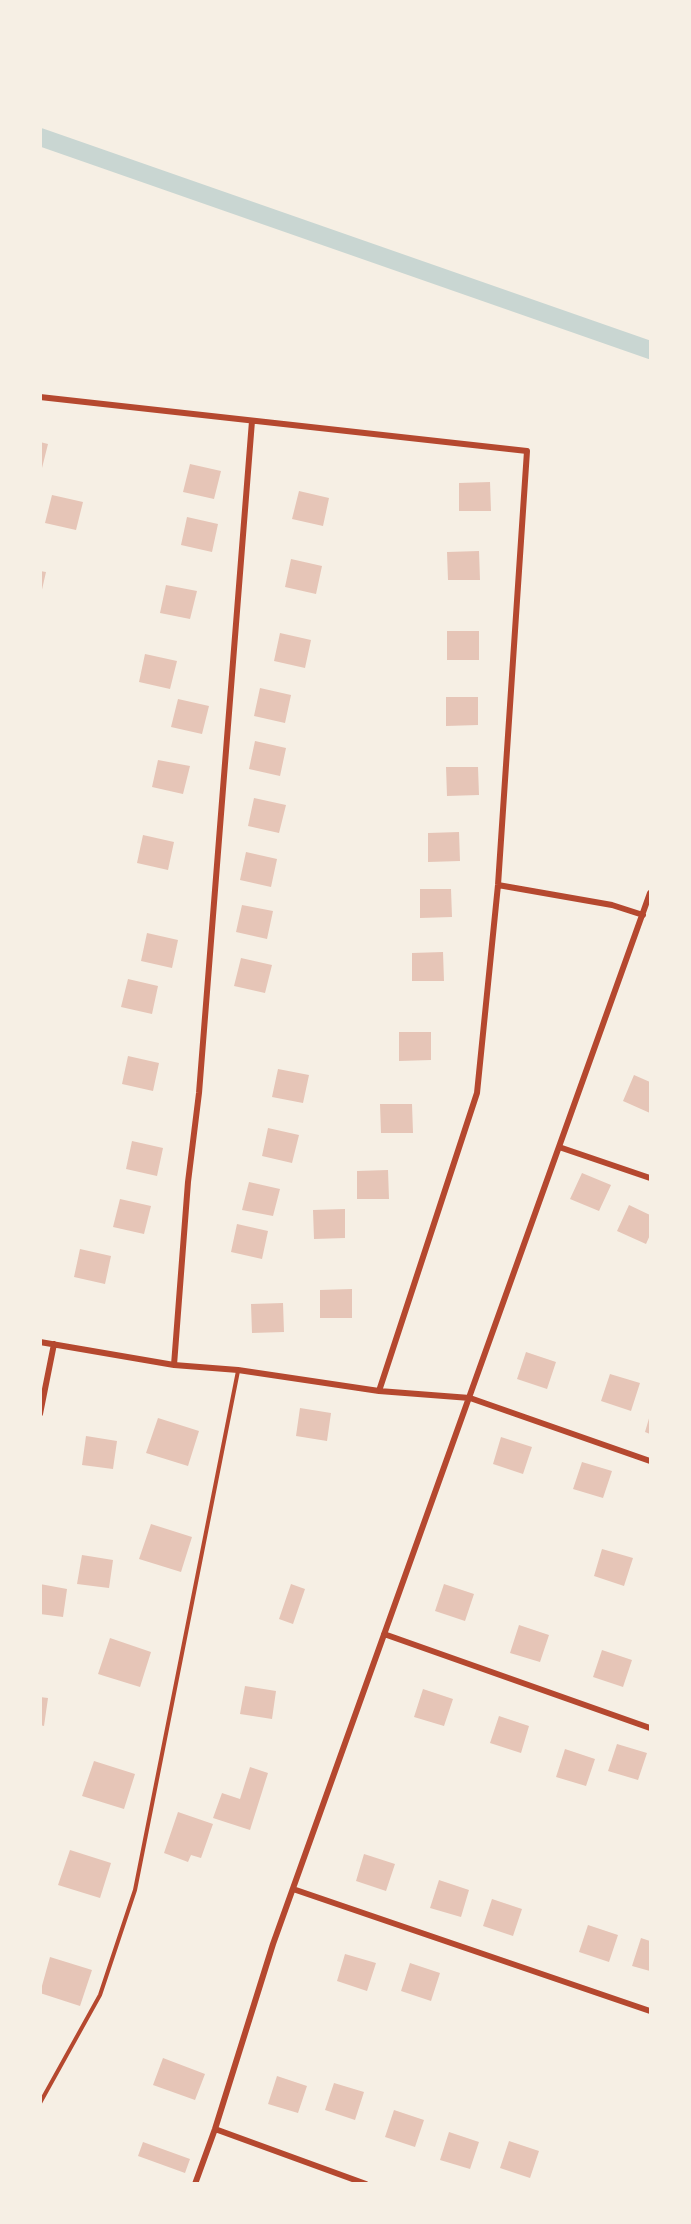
<!DOCTYPE html>
<html>
<head>
<meta charset="utf-8">
<style>
	body { margin:0 }
	#map { position:relative; width:691px; height:2224px; overflow:hidden; background:#f6efe4; font-family:"Alegreya Sans",sans-serif }
	canvas { display:block }
	.frame { position:absolute; inset:0; border:42px solid #f6efe4; pointer-events:none }
</style>
</head>
<body>
<div id="map">
<canvas width="691" height="2224"></canvas>
<div class="frame"></div>
</div>
<script>
const g = document.querySelector('canvas').getContext('2d');
g.lineJoin = 'round';
const poly = rows => new Path2D(rows.map(r => 'M' + r).join(''));
function stroke(path, color, width, dash) { g.strokeStyle = color; g.lineWidth = width; g.lineCap = dash ? 'butt' : 'round'; g.setLineDash(dash || []); g.stroke(path); }
function paint(path, color) { g.fillStyle = color; g.fill(path, 'evenodd'); }
stroke(poly([
	[40,137,650,350]
]), '#c9d6d2', 18);
paint(poly([
	[40,442,48,444,41,472,40,472],
	[190,464,221,471,214,499,183,492],
	[490,482,491,511,459,511,459,483],
	[299,491,329,498,323,526,292,519],
	[52,495,83,502,76,530,45,523],
	[187,517,218,524,212,552,181,545],
	[479,551,480,580,448,580,447,552],
	[291,559,322,566,316,594,285,587],
	[40,571,46,572,41,594,40,594],
	[166,585,197,591,190,619,160,613],
	[447,631,479,631,479,660,447,660],
	[280,633,311,640,305,668,274,661],
	[145,654,177,661,170,689,139,682],
	[260,688,291,695,285,723,254,716],
	[446,697,478,697,478,725,446,726],
	[178,699,209,706,202,734,171,727],
	[255,741,286,748,280,776,249,769],
	[158,760,190,766,183,794,152,787],
	[446,767,478,767,479,795,447,796],
	[254,798,286,805,279,833,248,826],
	[459,832,460,861,428,862,428,833],
	[143,835,174,842,168,870,137,863],
	[246,852,277,859,271,887,240,880],
	[420,889,451,889,452,917,420,918],
	[242,905,273,911,267,939,236,932],
	[147,933,178,940,172,968,141,961],
	[443,952,444,981,412,981,412,953],
	[241,958,272,965,265,993,234,986],
	[128,979,158,986,152,1014,121,1007],
	[399,1032,431,1032,431,1060,399,1061],
	[128,1056,159,1063,153,1091,122,1084],
	[278,1069,309,1075,303,1103,272,1097],
	[634,1075,650,1082,650,1113,623,1101],
	[380,1104,412,1104,413,1133,381,1133],
	[268,1128,299,1135,292,1163,262,1156],
	[132,1141,163,1148,157,1176,126,1169],
	[388,1170,389,1199,357,1199,357,1171],
	[582,1173,611,1185,599,1211,570,1199],
	[249,1182,280,1189,273,1216,242,1210],
	[120,1199,151,1206,144,1234,113,1227],
	[629,1205,650,1215,650,1235,646,1244,617,1231],
	[345,1209,345,1238,314,1239,313,1210],
	[237,1224,268,1231,262,1259,231,1252],
	[80,1249,111,1256,105,1284,74,1277],
	[352,1289,352,1318,320,1318,320,1290],
	[283,1303,284,1332,252,1333,251,1304],
	[526,1352,556,1362,547,1389,517,1379],
	[610,1374,640,1383,631,1411,601,1401],
	[300,1408,331,1413,327,1441,296,1436],
	[650,1415,650,1434,645,1432],
	[158,1418,199,1431,188,1466,146,1453],
	[86,1436,117,1441,113,1469,82,1465],
	[501,1437,532,1447,523,1474,493,1464],
	[582,1462,612,1471,603,1498,573,1489],
	[151,1524,192,1537,181,1572,139,1559],
	[602,1549,633,1558,624,1586,594,1576],
	[82,1555,113,1560,109,1588,77,1584],
	[40,1584,67,1589,63,1617,40,1614],
	[291,1584,305,1589,293,1624,279,1619],
	[444,1584,474,1594,465,1621,435,1611],
	[519,1625,549,1635,540,1662,510,1653],
	[110,1638,151,1652,140,1687,98,1674],
	[602,1650,632,1660,623,1687,593,1677],
	[245,1686,276,1691,272,1719,240,1714],
	[423,1689,453,1699,444,1726,414,1717],
	[40,1697,48,1698,44,1726,40,1725],
	[499,1716,529,1726,521,1753,490,1743],
	[617,1744,647,1753,638,1780,608,1771],
	[565,1749,595,1759,586,1786,556,1777],
	[94,1761,135,1774,124,1809,82,1796],
	[250,1767,268,1773,250,1830,213,1818,222,1793,240,1799],
	[178,1812,213,1824,201,1858,191,1855,188,1862,164,1853],
	[70,1850,111,1863,100,1898,58,1885],
	[364,1854,395,1864,386,1891,356,1881],
	[439,1880,469,1890,461,1917,430,1908],
	[492,1899,522,1909,513,1936,483,1926],
	[588,1925,618,1935,609,1962,579,1952],
	[641,1938,650,1941,650,1971,632,1966],
	[345,1954,376,1963,367,1991,337,1981],
	[50,1957,92,1970,80,2006,40,1993],
	[410,1963,440,1973,431,2001,401,1991],
	[163,2058,205,2074,195,2100,153,2085],
	[277,2076,307,2086,298,2113,268,2104],
	[334,2083,364,2092,355,2120,325,2110],
	[394,2110,424,2120,415,2147,385,2137],
	[449,2132,479,2142,470,2169,440,2160],
	[509,2141,539,2151,530,2178,500,2168],
	[143,2142,190,2159,185,2173,138,2156]
]), '#e6c5b7');
stroke(poly([
	[40,2103,100,1995,135,1890,238,1371]
]), '#b5482f', 4);
stroke(poly([
	[40,397,527,451,498,885,477,1093,379,1391],
	[498,885,612,905,643,915],
	[559,1147,650,1178],
	[40,1342,174,1365,238,1370,379,1391,470,1398,650,1461],
	[174,1365,188,1182,199,1093,252,421],
	[40,1414,54,1344],
	[384,1634,650,1728],
	[293,1889,650,2011],
	[215,2129,366,2184],
	[195,2184,215,2129,273,1944,650,893]
]), '#b5482f', 6);
</script>
</body>
</html>
